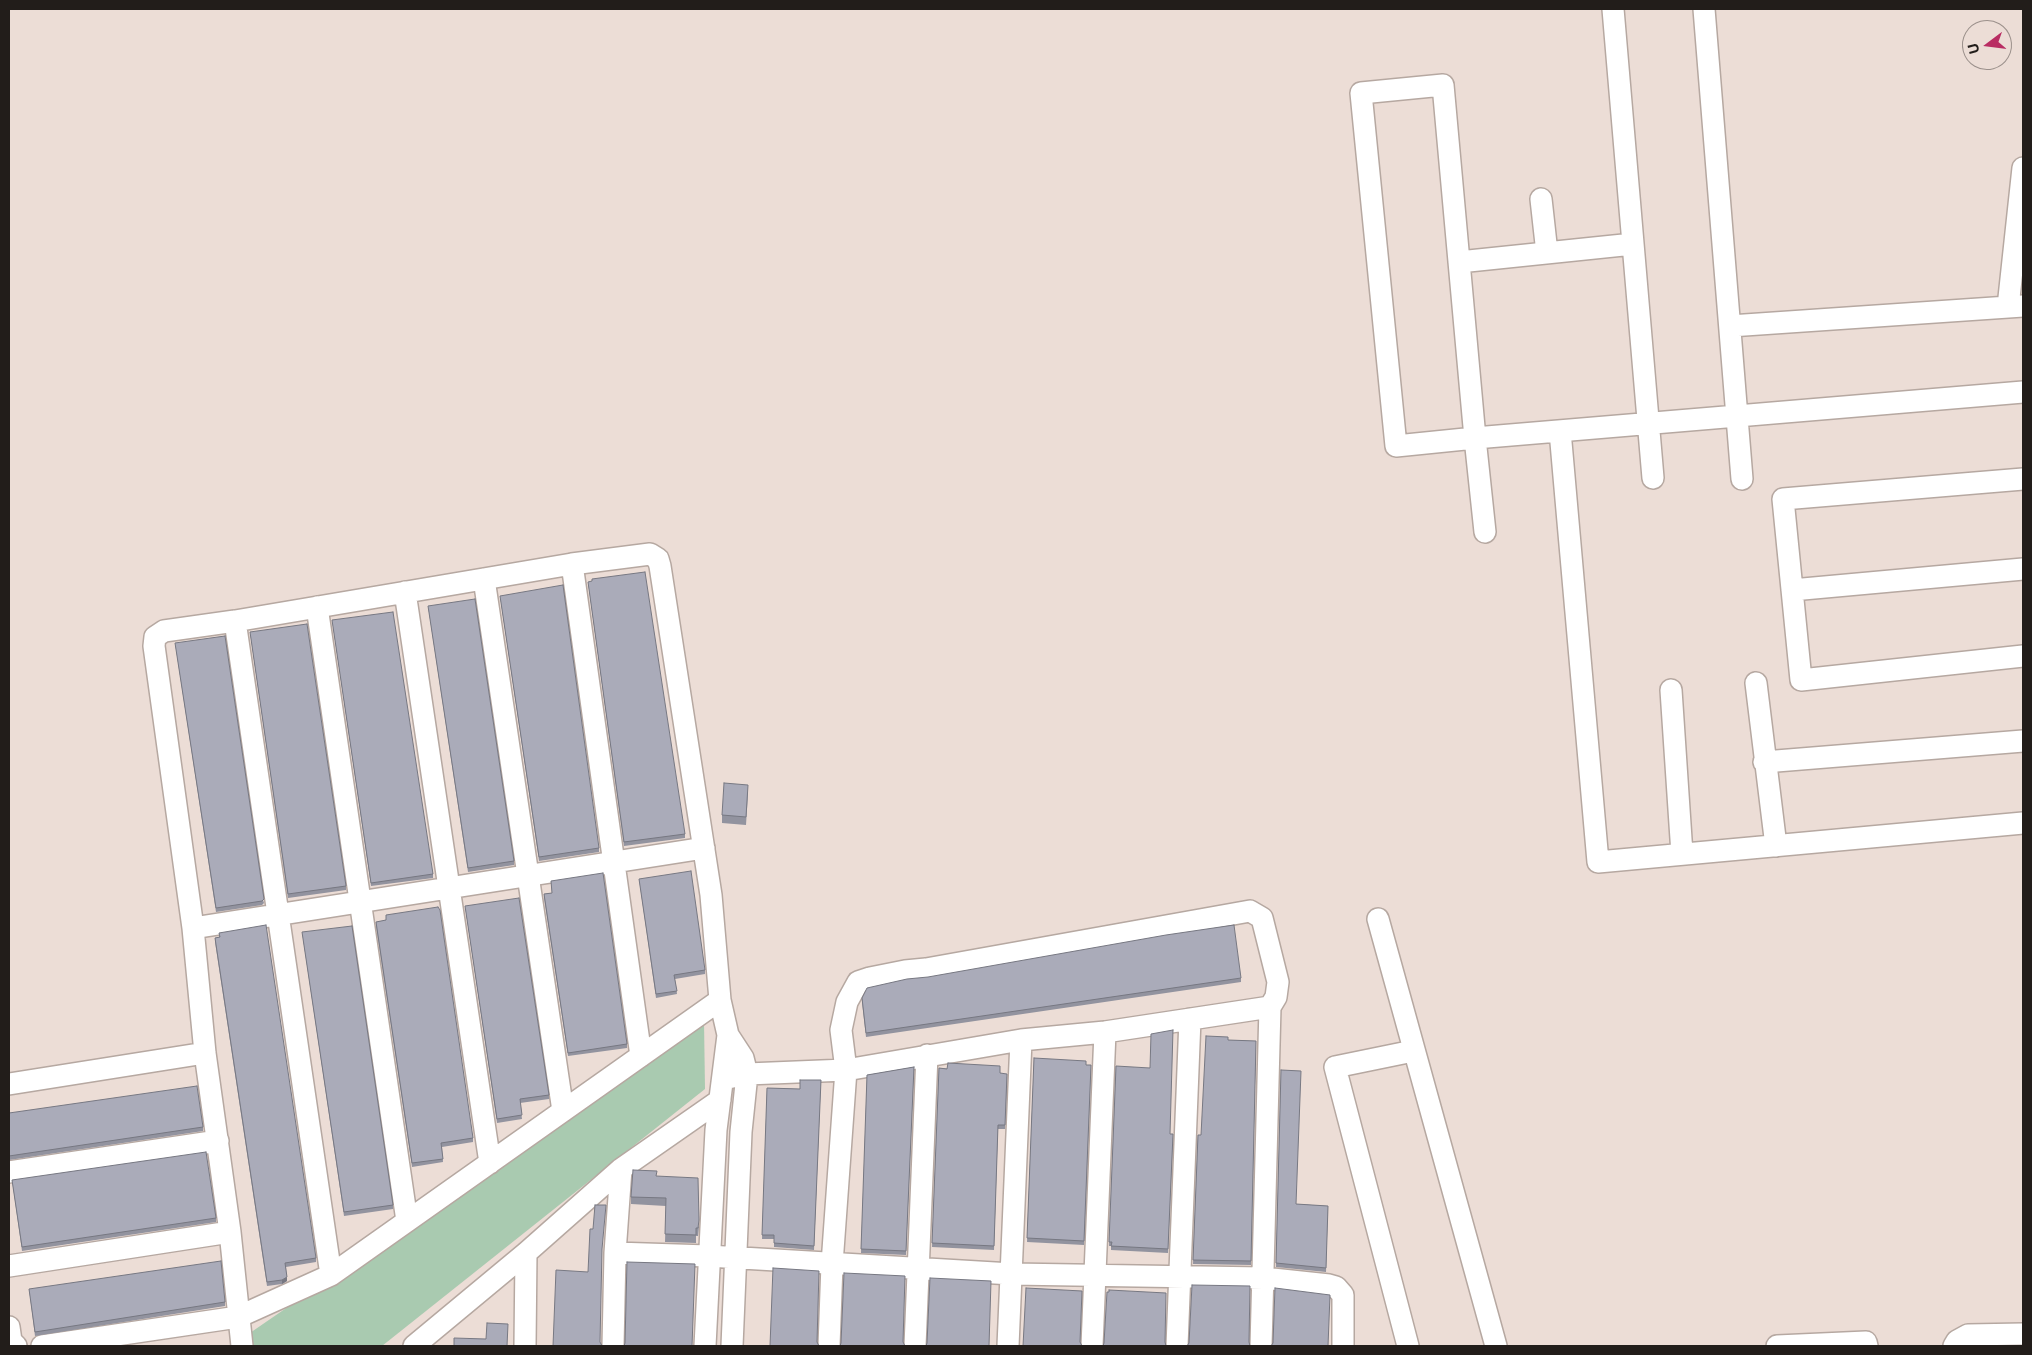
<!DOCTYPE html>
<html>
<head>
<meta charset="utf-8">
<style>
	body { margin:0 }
	#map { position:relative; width:2032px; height:1355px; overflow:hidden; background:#ecddd6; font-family:Inter,sans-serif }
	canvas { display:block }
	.frame { position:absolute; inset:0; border:10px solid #221d1a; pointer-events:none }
	.north { position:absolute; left:1962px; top:20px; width:50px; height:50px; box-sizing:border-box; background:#ecddd6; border:1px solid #9b908b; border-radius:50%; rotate:255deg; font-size:14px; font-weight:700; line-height:20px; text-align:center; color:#221d1a }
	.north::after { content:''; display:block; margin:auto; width:18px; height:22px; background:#b92d63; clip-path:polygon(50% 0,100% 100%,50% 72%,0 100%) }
</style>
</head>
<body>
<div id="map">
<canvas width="2032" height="1355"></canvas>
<div class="frame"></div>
<div class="north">U</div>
</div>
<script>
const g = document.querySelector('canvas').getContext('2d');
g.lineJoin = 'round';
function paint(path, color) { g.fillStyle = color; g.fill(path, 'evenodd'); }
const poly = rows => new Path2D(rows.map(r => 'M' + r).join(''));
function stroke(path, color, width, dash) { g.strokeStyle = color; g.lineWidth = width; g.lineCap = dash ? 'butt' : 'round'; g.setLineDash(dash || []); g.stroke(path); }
paint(poly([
	[704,1021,705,1089,382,1346,231,1346]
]), '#a9cab0');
const minor = poly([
	[1613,9,1653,478],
	[1704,9,1742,479],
	[1541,199,1547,253],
	[1459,262,1633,244],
	[2008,307,2023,168],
	[1730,326,2023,306],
	[1560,431,1598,862,2023,823],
	[2023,479,1783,499,1801,680,2023,656],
	[1485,532,1475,438,1443,85,1361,93,1396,446,1475,438,2023,392],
	[572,564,641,1056],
	[484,579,563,1111],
	[1792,590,2023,569],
	[405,592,490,1163],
	[317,607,407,1221],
	[235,621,331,1275],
	[1756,683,1776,846],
	[1671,690,1682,854],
	[1764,762,2023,741],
	[1378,919,1496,1346],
	[193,928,704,848],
	[728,1035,743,1058,747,1074,741,1132,732,1346],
	[723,1079,747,1074,846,1070,1021,1040,1105,1032,1270,1007],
	[9,1084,205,1053],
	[9,1172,218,1141],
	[615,1253,708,1256,1012,1274,1263,1278,1329,1285,1336,1287,1343,1295,1343,1346],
	[9,1266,230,1232],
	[9,1327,11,1341,16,1346],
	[42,1346,238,1317,331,1275,720,1000],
	[242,1346,230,1232,205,1053,193,928,154,646,155,637,164,631,235,621,572,564,650,554,658,559,660,566,711,895,720,1000,728,1035,716,1130,705,1346],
	[414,1346,526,1253,621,1169,720,1100],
	[525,1346,526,1253],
	[613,1346,615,1253,621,1169],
	[829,1346,832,1264,846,1070,841,1030,847,1002,858,982,870,978,905,971,926,969,1250,911,1262,918,1278,982,1276,997,1270,1007,1261,1346],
	[915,1346,927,1055],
	[1008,1346,1021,1040],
	[1092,1346,1105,1032],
	[1177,1346,1190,1019],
	[1408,1346,1335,1067,1413,1051],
	[1777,1346,1866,1342,1867,1346],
	[1954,1346,1957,1341,1968,1335,2023,1334]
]);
stroke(minor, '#b6a8a1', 24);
stroke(minor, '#fff', 21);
paint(poly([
	[588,582,685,834,685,838,624,846],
	[500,596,599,848,599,852,539,861],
	[428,606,514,861,514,865,468,872],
	[332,620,433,874,433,878,371,886],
	[250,632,346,886,346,890,288,898],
	[175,643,264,903,262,905,216,912],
	[748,793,746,825,722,823,722,815],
	[639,879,705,970,705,974,675,979,677,994,656,998],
	[551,881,627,1044,627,1048,568,1056,544,898,544,894,552,893],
	[465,906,549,1095,549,1099,520,1103,522,1119,497,1123],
	[386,915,473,1138,473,1142,442,1147,443,1162,412,1167,376,926,376,922,386,920],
	[302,932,393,1205,393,1209,344,1216],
	[219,933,316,1258,316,1262,286,1267,287,1281,282,1284,267,1286,215,942,215,938,219,937],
	[1241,978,1241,982,866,1037,862,1002,862,998],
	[1228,1040,1256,1041,1251,1265,1193,1264,1198,1135,1201,1135],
	[1034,1058,1086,1065,1091,1069,1084,1245,1027,1242],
	[1116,1066,1173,1138,1168,1253,1111,1250,1111,1246,1109,1246],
	[914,1067,906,1255,861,1253,867,1075],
	[939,1068,1000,1073,1007,1077,1005,1129,998,1129,994,1250,932,1247],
	[1281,1070,1296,1204,1328,1206,1326,1272,1276,1267],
	[821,1080,814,1250,774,1247,774,1239,762,1239,767,1088,800,1089],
	[9,1113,203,1127,203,1131,9,1160],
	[656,1176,699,1227,698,1236,696,1236,696,1243,665,1242,666,1206,631,1204,631,1197],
	[12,1180,216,1218,216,1222,22,1251],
	[29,1289,225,1302,225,1306,35,1336]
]), '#92939f');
paint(poly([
	[287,1277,287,1281,282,1284,282,1280]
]), '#777882');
const building = poly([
	[645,572,685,834,624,842,588,582,592,581,592,579,645,572],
	[563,585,599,848,539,857,500,596,563,585],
	[475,599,514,861,468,868,428,606,475,599],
	[393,612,433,874,371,883,332,620,393,612],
	[307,624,346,886,288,894,250,632,307,624],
	[225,636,264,899,262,901,216,908,175,643,225,636],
	[724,783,748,785,746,817,722,815,724,783],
	[691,871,705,970,674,975,677,991,656,994,639,879,691,871],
	[603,873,627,1044,568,1053,544,894,552,893,551,881,603,873],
	[519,898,549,1095,520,1099,522,1115,497,1119,465,906,519,898],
	[438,907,440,910,473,1138,441,1143,443,1159,412,1163,376,922,386,920,386,915,438,907],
	[266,925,316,1258,285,1263,287,1277,282,1280,267,1282,215,938,220,937,219,933,266,925],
	[1234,925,1241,978,866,1033,862,998,867,988,907,979,928,977,1166,935,1234,925],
	[352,926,393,1205,344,1212,302,932,352,926],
	[1173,1030,1170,1134,1173,1134,1168,1249,1111,1246,1112,1242,1109,1242,1116,1066,1150,1068,1151,1034,1173,1030],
	[1206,1036,1228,1037,1228,1040,1256,1041,1251,1261,1193,1260,1198,1135,1201,1135,1206,1036],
	[1034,1058,1086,1061,1086,1065,1091,1065,1084,1241,1027,1238,1034,1058],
	[948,1063,1000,1066,1000,1073,1007,1074,1005,1125,998,1125,994,1246,932,1243,939,1068,947,1069,948,1063],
	[914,1067,906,1251,861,1249,867,1075,914,1067],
	[1281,1070,1301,1071,1296,1204,1328,1206,1326,1268,1276,1263,1281,1070],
	[800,1080,821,1080,814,1246,774,1243,774,1235,762,1235,767,1088,800,1089,800,1080],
	[197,1086,203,1127,9,1156,9,1113,197,1086],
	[206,1152,216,1218,22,1247,12,1180,206,1152],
	[633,1170,657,1171,656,1176,698,1178,699,1220,698,1228,696,1228,696,1235,665,1234,666,1198,631,1197,633,1170],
	[595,1205,606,1205,602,1249,600,1342,602,1346,553,1346,556,1270,588,1272,590,1229,593,1229,595,1205],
	[221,1261,225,1302,35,1332,29,1289,221,1261],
	[627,1262,695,1264,692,1346,624,1346,625,1343,627,1262],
	[773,1268,819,1271,817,1342,819,1346,770,1346,773,1268],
	[844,1273,905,1276,903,1342,905,1346,840,1346,841,1343,844,1273],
	[930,1278,991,1281,989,1346,926,1346,927,1343,930,1278],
	[1192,1285,1250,1286,1249,1342,1250,1346,1187,1346,1189,1343,1192,1285],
	[1026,1288,1082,1291,1080,1342,1082,1346,1023,1346,1026,1288],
	[1275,1288,1330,1295,1328,1346,1271,1346,1273,1343,1275,1288],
	[1109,1290,1166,1293,1165,1342,1166,1346,1103,1346,1104,1343,1107,1292,1109,1292,1109,1290],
	[487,1323,508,1324,507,1346,454,1346,454,1338,486,1339,487,1323]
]);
paint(building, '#aaabb9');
stroke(building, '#777882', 1);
</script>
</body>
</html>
